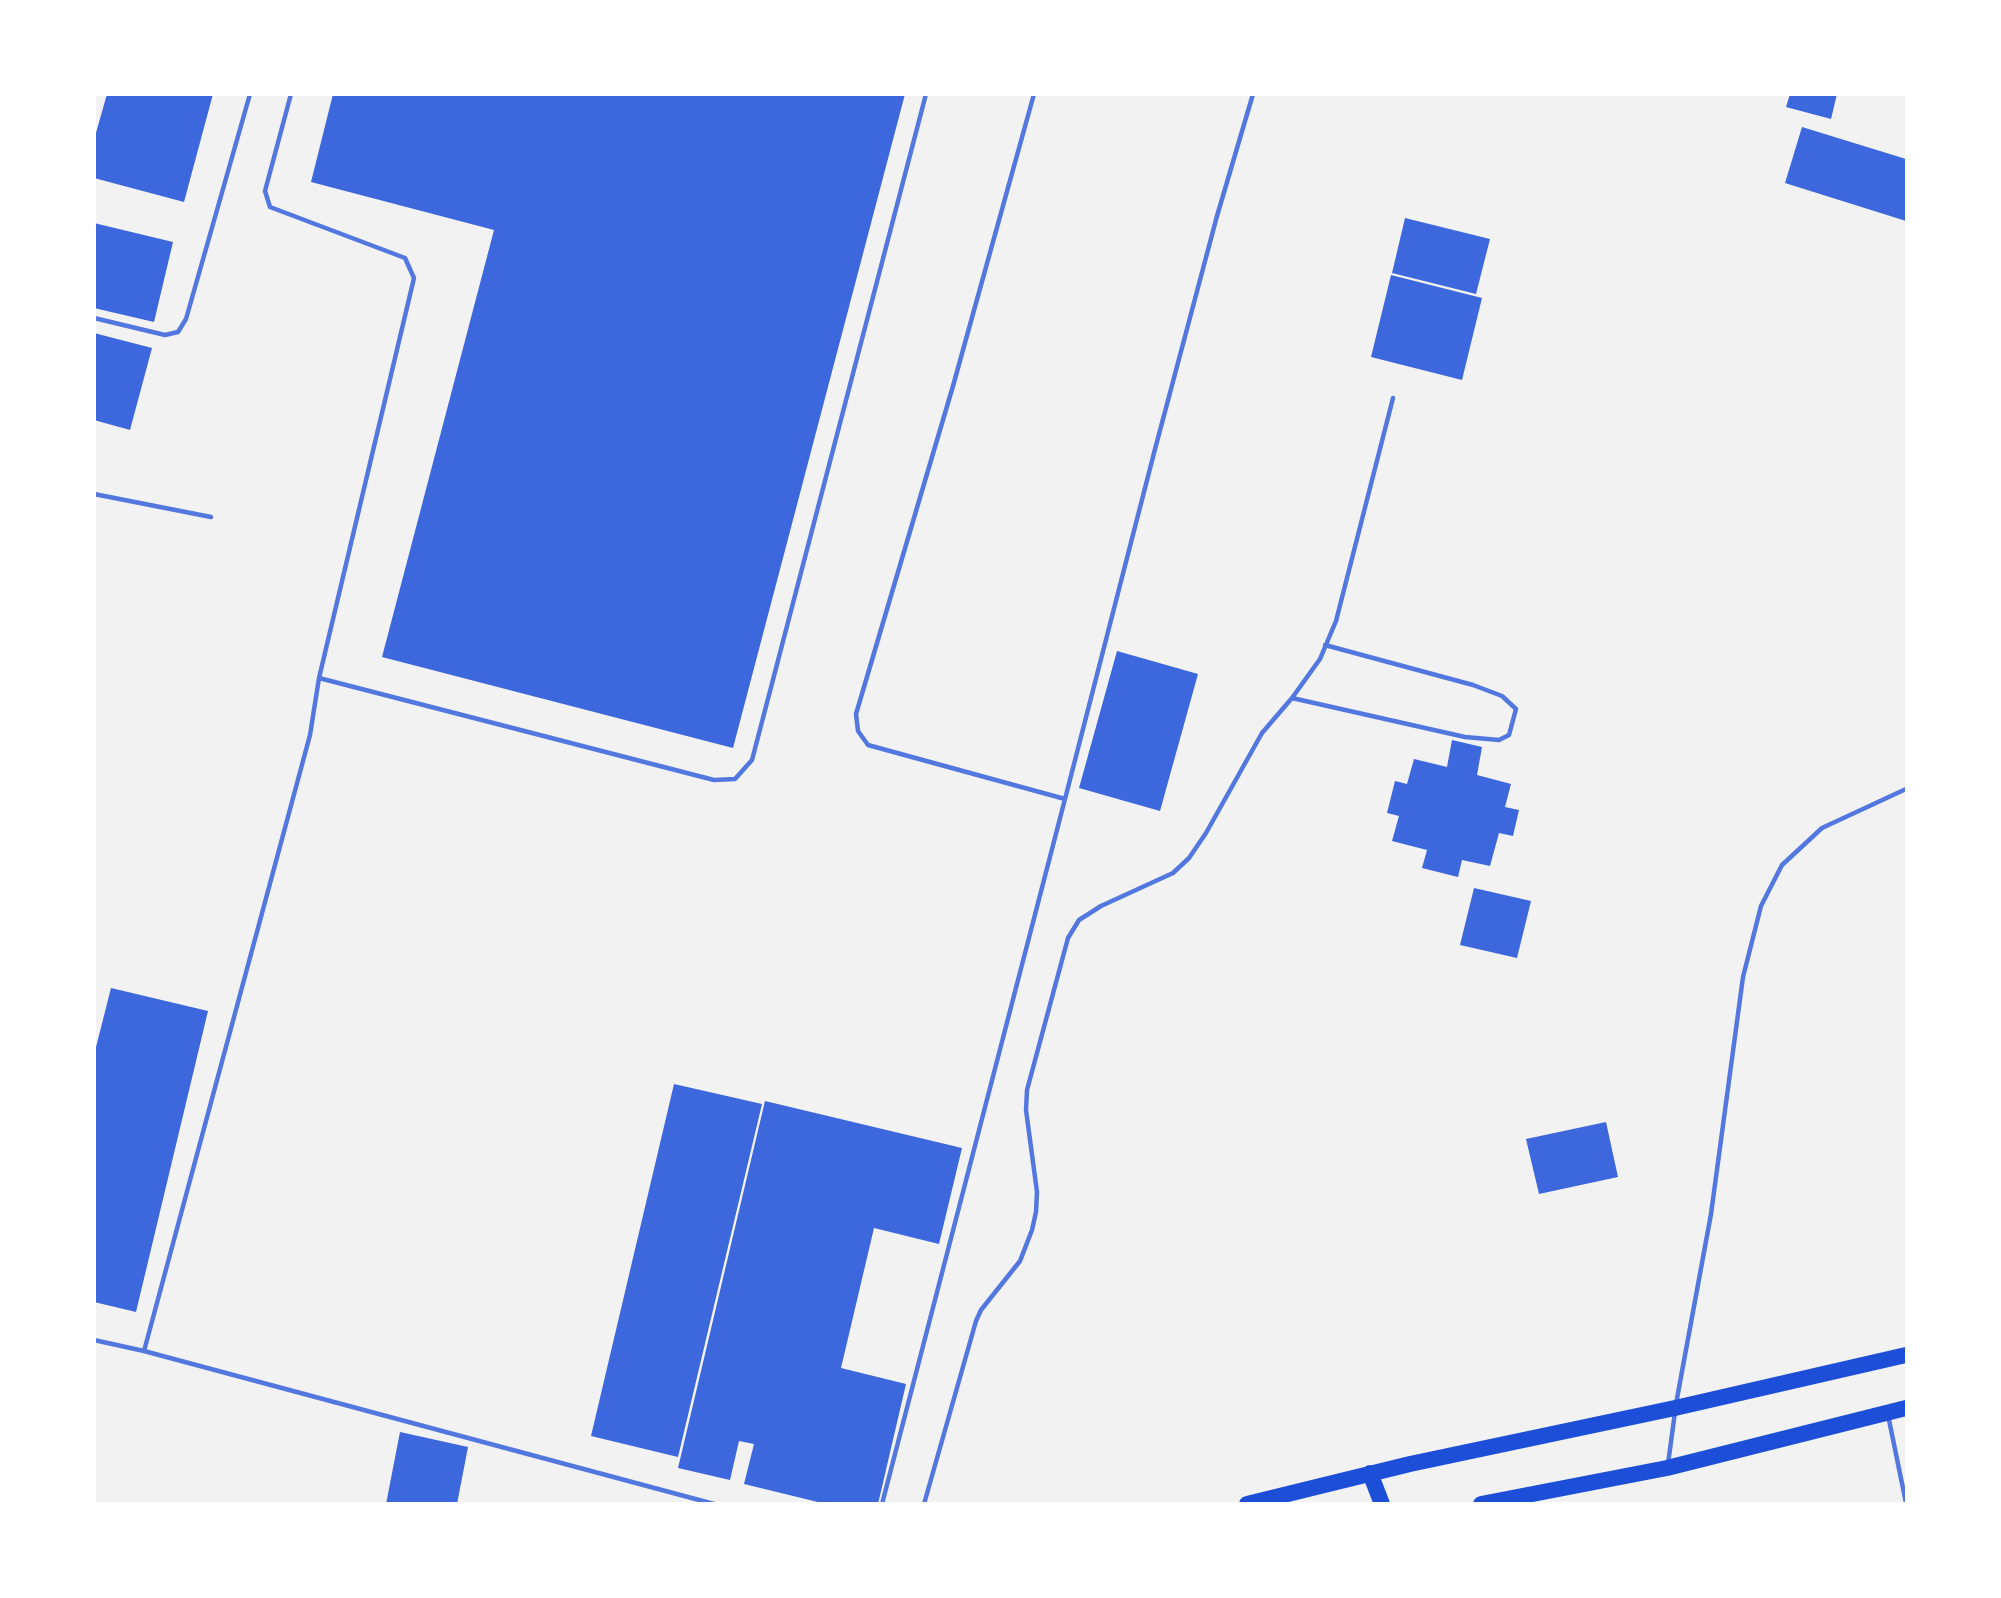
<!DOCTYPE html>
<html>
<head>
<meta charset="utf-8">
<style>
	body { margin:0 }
	#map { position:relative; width:2001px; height:1598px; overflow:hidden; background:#f2f2f2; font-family:Rubik,sans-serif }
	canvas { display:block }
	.frame { position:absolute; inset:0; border:96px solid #fff; pointer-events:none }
</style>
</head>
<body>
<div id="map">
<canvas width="2001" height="1598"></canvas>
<div class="frame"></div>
</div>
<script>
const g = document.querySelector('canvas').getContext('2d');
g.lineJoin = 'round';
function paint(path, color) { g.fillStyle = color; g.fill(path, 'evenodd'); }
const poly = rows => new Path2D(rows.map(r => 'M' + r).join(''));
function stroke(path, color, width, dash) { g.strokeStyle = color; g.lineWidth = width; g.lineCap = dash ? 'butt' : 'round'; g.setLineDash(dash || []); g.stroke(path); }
paint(poly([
	[107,94,213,94,184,202,94,178,94,140],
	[333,94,905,94,733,748,382,657,494,230,311,182],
	[1790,94,1837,94,1831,119,1786,107],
	[1802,127,1906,159,1906,221,1785,183],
	[1405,218,1490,239,1476,294,1392,273],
	[94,223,173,242,154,322,94,308],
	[1391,275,1482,298,1462,380,1371,357],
	[94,333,152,348,130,430,94,420],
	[1117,651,1198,674,1160,811,1079,788],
	[1452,740,1482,747,1477,775,1511,784,1505,807,1519,810,1513,836,1499,833,1490,866,1462,860,1458,877,1422,868,1427,850,1392,841,1399,816,1387,813,1395,781,1407,784,1414,759,1447,767],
	[1474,888,1531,901,1517,958,1460,945],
	[111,988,208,1011,136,1312,94,1302,94,1055],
	[674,1084,762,1104,678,1457,591,1436],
	[765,1101,962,1148,939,1244,874,1228,841,1368,906,1384,878,1504,826,1504,744,1484,754,1444,739,1441,730,1480,678,1468],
	[1606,1122,1618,1177,1539,1194,1526,1139],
	[400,1432,468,1447,457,1504,386,1504]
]), '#3d67dc');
stroke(poly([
	[94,318,165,335,178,332,186,319,250,94],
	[94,494,211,517],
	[319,678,714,780,735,779,752,760,926,94],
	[1292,698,1465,737,1499,740,1509,735,1516,709,1502,696,1473,685,1325,645],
	[1065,799,1154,453,1217,216,1253,94],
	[94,1340,144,1351,714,1504],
	[144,1351,310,735,319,678,414,278,405,258,270,207,265,191,291,94],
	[1676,1404,1711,1214,1743,977,1761,906,1782,865,1822,828,1906,789],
	[1888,1415,1906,1503],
	[1668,1464,1675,1412],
	[882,1504,1065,799,868,745,858,731,856,714,953,386,1034,94],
	[924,1504,976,1321,981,1310,1020,1261,1032,1230,1036,1212,1037,1192,1026,1110,1027,1090,1068,938,1079,920,1101,906,1173,873,1189,858,1206,833,1262,733,1292,698,1320,659,1336,621,1393,398]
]), '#5277de', 4.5);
stroke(poly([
	[1370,1473,1382,1504],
	[1247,1504,1410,1464,1675,1408,1906,1355],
	[1481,1504,1667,1468,1906,1408]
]), '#1d4ed8', 16);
</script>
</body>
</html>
